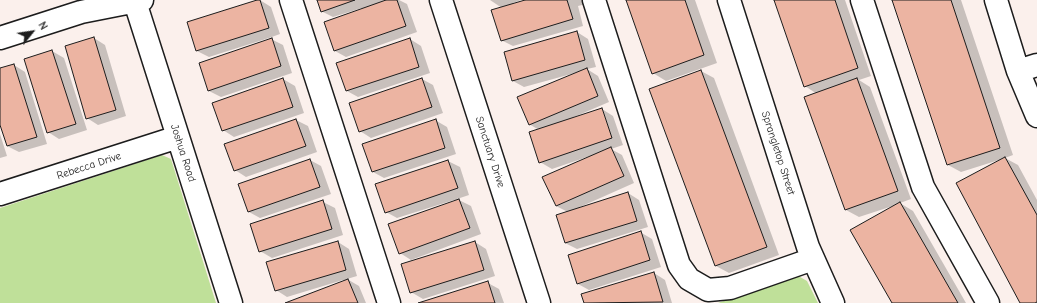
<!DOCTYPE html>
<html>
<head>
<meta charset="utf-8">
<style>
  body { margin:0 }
  #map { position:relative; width:1037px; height:303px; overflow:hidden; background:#fbf0ec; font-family:"Comic Neue",sans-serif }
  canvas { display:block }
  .north { position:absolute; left:12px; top:12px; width:40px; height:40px; -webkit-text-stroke:3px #fff; paint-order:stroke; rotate:60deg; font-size:11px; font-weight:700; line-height:16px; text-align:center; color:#1c1c1c }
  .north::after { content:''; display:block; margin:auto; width:14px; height:18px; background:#1c1c1c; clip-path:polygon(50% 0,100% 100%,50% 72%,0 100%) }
</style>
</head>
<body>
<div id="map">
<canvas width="1037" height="303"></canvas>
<div class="north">N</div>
</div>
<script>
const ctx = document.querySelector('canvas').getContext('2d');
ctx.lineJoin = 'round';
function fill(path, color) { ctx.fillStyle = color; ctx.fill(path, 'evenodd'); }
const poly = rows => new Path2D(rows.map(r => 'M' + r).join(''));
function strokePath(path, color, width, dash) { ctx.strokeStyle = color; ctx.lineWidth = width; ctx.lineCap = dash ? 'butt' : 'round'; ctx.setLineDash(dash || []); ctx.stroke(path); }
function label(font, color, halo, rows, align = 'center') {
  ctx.font = font + ' "Comic Neue",sans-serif'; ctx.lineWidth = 3; ctx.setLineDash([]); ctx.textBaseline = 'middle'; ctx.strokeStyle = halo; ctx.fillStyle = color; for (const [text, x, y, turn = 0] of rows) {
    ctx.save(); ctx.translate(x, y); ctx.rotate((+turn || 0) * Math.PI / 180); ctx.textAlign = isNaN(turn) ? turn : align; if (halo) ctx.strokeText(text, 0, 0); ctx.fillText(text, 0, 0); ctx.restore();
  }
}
const green = poly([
  [162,155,171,159,216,303,0,303,0,208],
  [795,274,807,281,818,303,718,303]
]);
const shadow = poly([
  [260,0,271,7,280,34,269,38,283,45,292,73,221,97,209,91,269,40,269,38,209,57,197,51],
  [318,0,399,0,407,4,417,32,346,57,335,51,325,23,362,10,362,8,333,17,321,11],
  [490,0,521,0,513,3,514,4,528,0,593,0,594,2,578,6,583,26,513,46,501,40,502,8],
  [627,0,695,0,717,63,666,81,653,73],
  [775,0,845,0,871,76,859,80,870,87,911,199,900,203,913,211,966,303,893,303,899,204,859,217,846,210,817,94,805,86],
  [893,0,961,0,1013,155,1005,158,1018,165,1037,200,1037,303,1021,303,999,160,961,172,948,165],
  [577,32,588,39,596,67,587,69,598,76,609,102,574,117,575,118,602,109,613,116,623,145,611,149,622,155,634,183,580,207,580,208,628,193,639,200,648,227,577,249,565,243,568,212,556,206,591,157,590,156,552,169,540,162,539,130,529,124,575,73,524,87,513,81],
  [94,38,105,45,126,116,98,125,87,118],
  [410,39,421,46,430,73,358,97,347,91,338,63],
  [52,51,64,58,87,130,59,139,48,132],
  [14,65,25,72,47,144,19,152,7,146,0,122,0,69],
  [701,71,714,78,779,255,729,273,716,266],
  [283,79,295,86,304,113,234,137,223,130],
  [422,79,433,85,443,113,371,138,360,131],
  [296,120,308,126,317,152,246,177,235,170,226,145],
  [435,120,447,127,456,154,384,178,373,172],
  [0,134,7,156,0,158],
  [310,160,321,166,331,194,260,218,249,212],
  [448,161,460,167,469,195,457,199,471,206,481,234,411,260,400,253,455,201,454,200,397,218,386,212,377,184],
  [323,202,335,208,343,235,272,258,260,251],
  [640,232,652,239,661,267,589,290,578,284],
  [338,242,349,249,357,276,347,279,359,286,366,303,288,303,344,282,343,280,287,297,276,290],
  [475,242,486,249,495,276,423,299,411,292],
  [654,273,665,280,672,303,585,303,583,295],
  [488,283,499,289,504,303,422,303]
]);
const building = poly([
  [257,0,260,0,269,28,196,51,187,22,257,0],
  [317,0,355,0,321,12,317,0],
  [386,0,397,0,406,26,334,51,324,22,386,0],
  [525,0,567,0,573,19,501,41,491,10,525,0],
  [626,0,685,0,704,55,652,74,626,0],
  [774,0,835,0,858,68,804,87,774,0],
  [892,0,951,0,1000,148,947,165,892,0],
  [577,31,585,60,512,81,504,52,577,31],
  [94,37,116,110,86,119,65,46,94,37],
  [272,38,281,66,208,91,199,63,272,38],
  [410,38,419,67,346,91,336,63,410,38],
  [52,50,76,124,47,133,24,59,52,50],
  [14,64,37,137,7,146,0,125,0,68,14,64],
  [587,68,598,96,529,125,517,97,587,68],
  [701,70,767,247,715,266,649,89,701,70],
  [283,78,293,107,222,131,212,103,283,78],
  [422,78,432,107,359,132,349,103,422,78],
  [857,78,898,191,845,210,804,97,857,78],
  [602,108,612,138,539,163,529,132,602,108],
  [296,119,306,146,234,171,224,144,296,119],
  [436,119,445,148,372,172,362,144,436,119],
  [611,147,624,176,556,206,542,177,611,147],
  [1005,157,1037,215,1037,302,1035,303,1020,303,956,183,1005,157],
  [310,159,320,187,248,212,238,184,310,159],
  [448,160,458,188,385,213,375,184,448,160],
  [628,192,637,221,565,243,556,215,628,192],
  [459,199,470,228,399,254,388,224,459,199],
  [323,200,332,229,259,252,250,224,323,200],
  [900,202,958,303,892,303,850,230,900,202],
  [641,231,650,260,577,284,568,255,641,231],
  [338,241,346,270,275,291,266,262,338,241],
  [475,241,484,270,410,293,401,264,475,241],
  [654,272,663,302,584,303,581,294,654,272],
  [348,279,358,303,285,303,348,279],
  [488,281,495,303,418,303,488,281]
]);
const minor = poly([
  [291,0,389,303],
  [441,0,539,303],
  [594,0,679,265,689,279,708,290,730,288,813,259],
  [729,0,808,247,833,303],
  [862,0,923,187,988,303],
  [996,0,1018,71,1037,116],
  [135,2,231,303],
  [0,38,81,12,142,0],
  [1018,71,1037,65],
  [0,194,178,137]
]);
const streetNames = [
  ["Sanctuary Drive",490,152,72],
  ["Joshua Road",183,153,72],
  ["Sprangletop Street",778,153,72],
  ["Rebecca Drive",89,166,-18]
];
fill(green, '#bfe099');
fill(shadow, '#0003');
fill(building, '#ecb4a2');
strokePath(building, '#1c1c1c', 1);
strokePath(minor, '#1c1c1c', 25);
strokePath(minor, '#fff', 22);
label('11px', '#1c1c1c', '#fff', streetNames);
</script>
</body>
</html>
